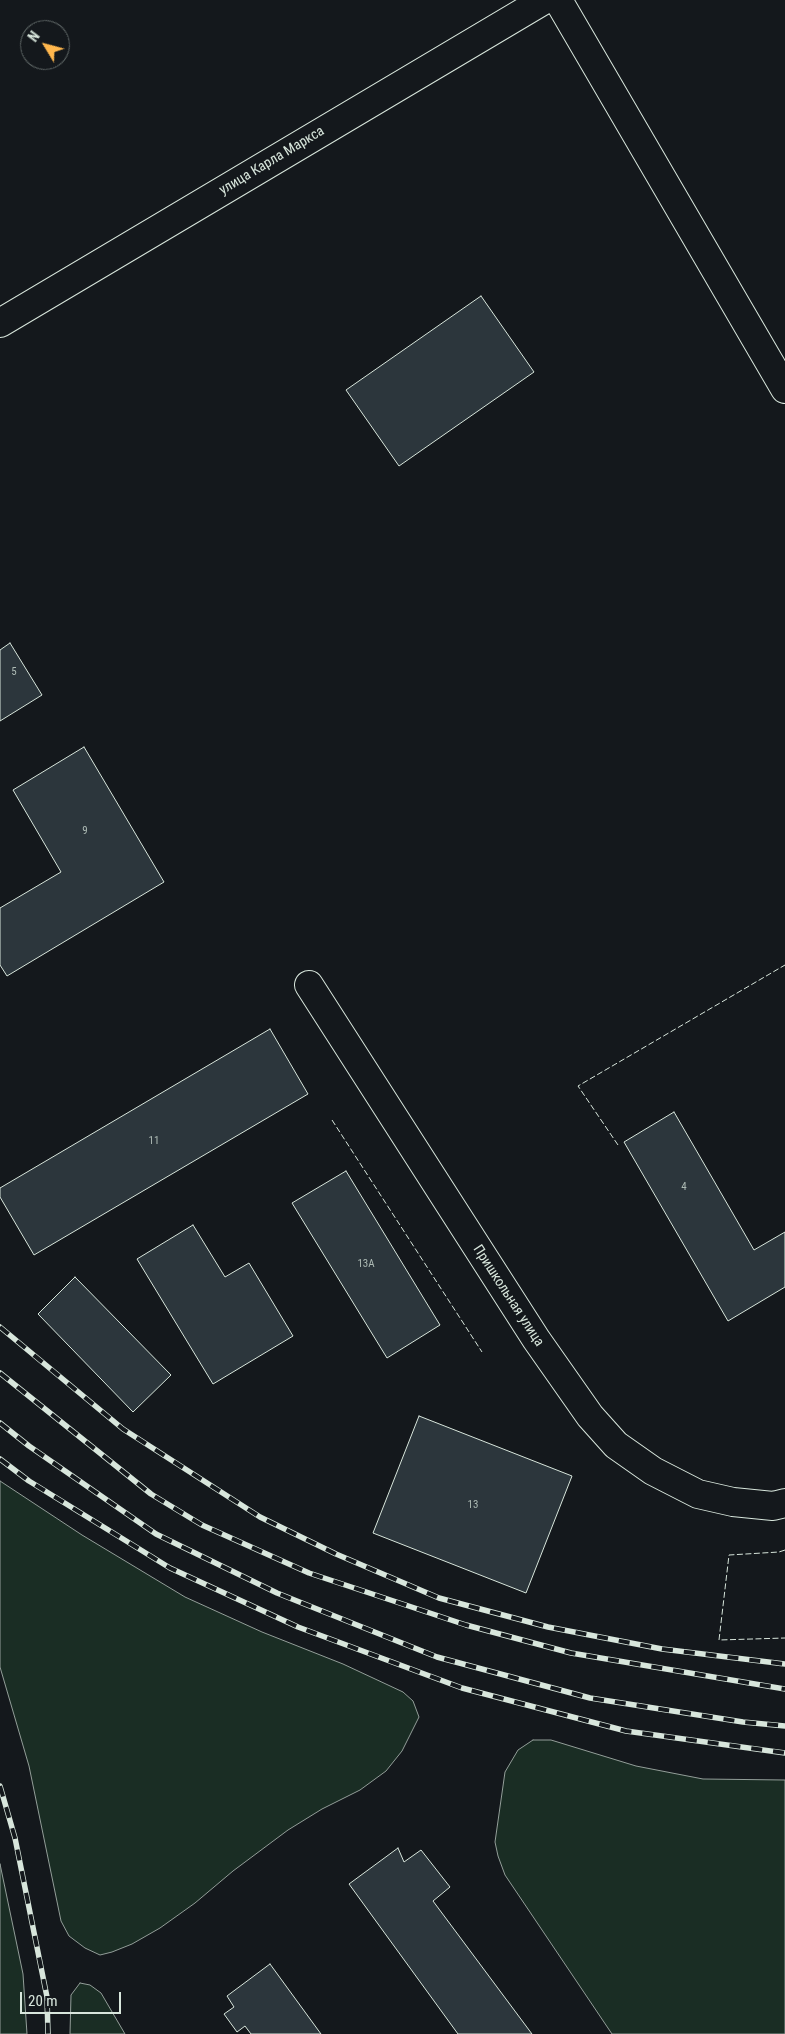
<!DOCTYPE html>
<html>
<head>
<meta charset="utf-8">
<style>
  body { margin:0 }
  #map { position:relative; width:785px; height:2034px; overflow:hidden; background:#14181c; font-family:"Roboto Condensed",sans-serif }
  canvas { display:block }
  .north { position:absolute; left:20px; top:20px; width:50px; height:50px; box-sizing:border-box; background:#14181c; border:1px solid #626a69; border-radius:50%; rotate:307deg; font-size:14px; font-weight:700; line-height:20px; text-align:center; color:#d8e6dc }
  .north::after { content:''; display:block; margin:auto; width:18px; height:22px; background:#ffb74d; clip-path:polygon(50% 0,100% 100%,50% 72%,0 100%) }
  .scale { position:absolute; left:20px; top:1992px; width:101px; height:22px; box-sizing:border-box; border:2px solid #d8e6dc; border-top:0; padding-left:6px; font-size:15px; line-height:18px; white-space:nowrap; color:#d8e6dc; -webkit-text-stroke:4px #14181c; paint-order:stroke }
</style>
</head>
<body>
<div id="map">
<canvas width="785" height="2034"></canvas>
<div class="north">N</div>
<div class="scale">20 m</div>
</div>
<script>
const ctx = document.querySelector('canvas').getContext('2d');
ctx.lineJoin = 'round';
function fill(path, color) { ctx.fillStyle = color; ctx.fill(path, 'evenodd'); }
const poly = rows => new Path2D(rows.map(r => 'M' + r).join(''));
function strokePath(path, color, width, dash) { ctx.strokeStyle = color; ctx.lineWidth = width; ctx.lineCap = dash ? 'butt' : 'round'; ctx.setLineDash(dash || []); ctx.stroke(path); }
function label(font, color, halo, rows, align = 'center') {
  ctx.font = font + ' "Roboto Condensed",sans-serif'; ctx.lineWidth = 4; ctx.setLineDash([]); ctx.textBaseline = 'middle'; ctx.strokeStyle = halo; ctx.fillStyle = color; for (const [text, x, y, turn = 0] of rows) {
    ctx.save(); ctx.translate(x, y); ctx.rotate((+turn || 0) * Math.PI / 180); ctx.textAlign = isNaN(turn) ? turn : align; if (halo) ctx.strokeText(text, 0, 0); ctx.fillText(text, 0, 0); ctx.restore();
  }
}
const green = poly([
  [0,1481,82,1535,185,1597,262,1632,343,1664,403,1692,413,1701,419,1717,402,1751,386,1771,360,1790,322,1809,288,1830,233,1871,195,1903,160,1928,132,1944,112,1952,100,1955,85,1948,69,1936,61,1921,29,1766,0,1667,0,1481],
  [533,1740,551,1740,636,1766,703,1779,785,1780,785,2034,612,2034,505,1875,498,1856,495,1842,505,1772,518,1750,533,1740],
  [0,1864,23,1974,27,2034,0,2034,0,1864],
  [80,1983,90,1985,101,1993,125,2034,70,2034,71,1995,80,1983]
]);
const building = poly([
  [481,296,534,372,399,466,346,390,481,296],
  [10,643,42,695,0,721,0,650,10,643],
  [84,747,164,882,7,976,0,965,0,908,61,872,13,790,84,747],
  [270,1029,308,1094,34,1255,0,1197,0,1188,270,1029],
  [674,1112,754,1250,785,1232,785,1287,728,1321,624,1142,674,1112],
  [346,1171,440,1325,387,1358,292,1203,346,1171],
  [193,1225,225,1277,249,1263,293,1336,213,1384,137,1259,193,1225],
  [75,1277,171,1375,133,1412,38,1314,75,1277],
  [419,1416,572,1476,526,1593,373,1533,419,1416],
  [398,1848,404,1862,421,1850,450,1887,433,1901,532,2034,458,2034,349,1884,398,1848],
  [270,1964,321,2034,251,2034,245,2026,237,2032,224,2014,234,2007,227,1996,270,1964]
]);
const street = poly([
  [558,0,785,389],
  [0,323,544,0],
  [309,985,536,1339,590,1416,616,1445,653,1471,698,1494,733,1502,773,1506,785,1503]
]);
const rail = poly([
  [0,1327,123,1429,260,1517,336,1554,439,1598,548,1627,662,1649,785,1664],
  [0,1373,151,1494,202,1525,309,1573,466,1625,571,1653,785,1689],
  [0,1423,29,1446,156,1534,277,1593,437,1657,590,1698,743,1722,785,1726],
  [0,1459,29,1481,170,1568,298,1627,462,1688,626,1731,785,1753],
  [0,1786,15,1838,47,1997,48,2034]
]);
const fence = poly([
  [332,1120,482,1352],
  [618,1145,578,1086,785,965],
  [785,1550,779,1552,729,1555,719,1640,785,1638]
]);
const numberNames = [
  ["5",14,672],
  ["9",85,831],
  ["11",154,1141],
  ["4",684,1187],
  ["13А",366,1264],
  ["13",473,1505]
];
const streetNames = [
  ["улица Карла Маркса",272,161,-31],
  ["Пришкольная улица",508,1296,57]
];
fill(green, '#1a2d24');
strokePath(green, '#939e99', 1);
fill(building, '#2c363c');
strokePath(building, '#d8e6dc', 1);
strokePath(street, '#d8e6dc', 30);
strokePath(street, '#14181c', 28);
strokePath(rail, '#d8e6dc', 5.5);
strokePath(rail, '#14181c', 4, [11]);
strokePath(fence, '#d8e6dc', 1, [6, 2.5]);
label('11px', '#adbab4', null, numberNames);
label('14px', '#d8e6dc', '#14181c', streetNames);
</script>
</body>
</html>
